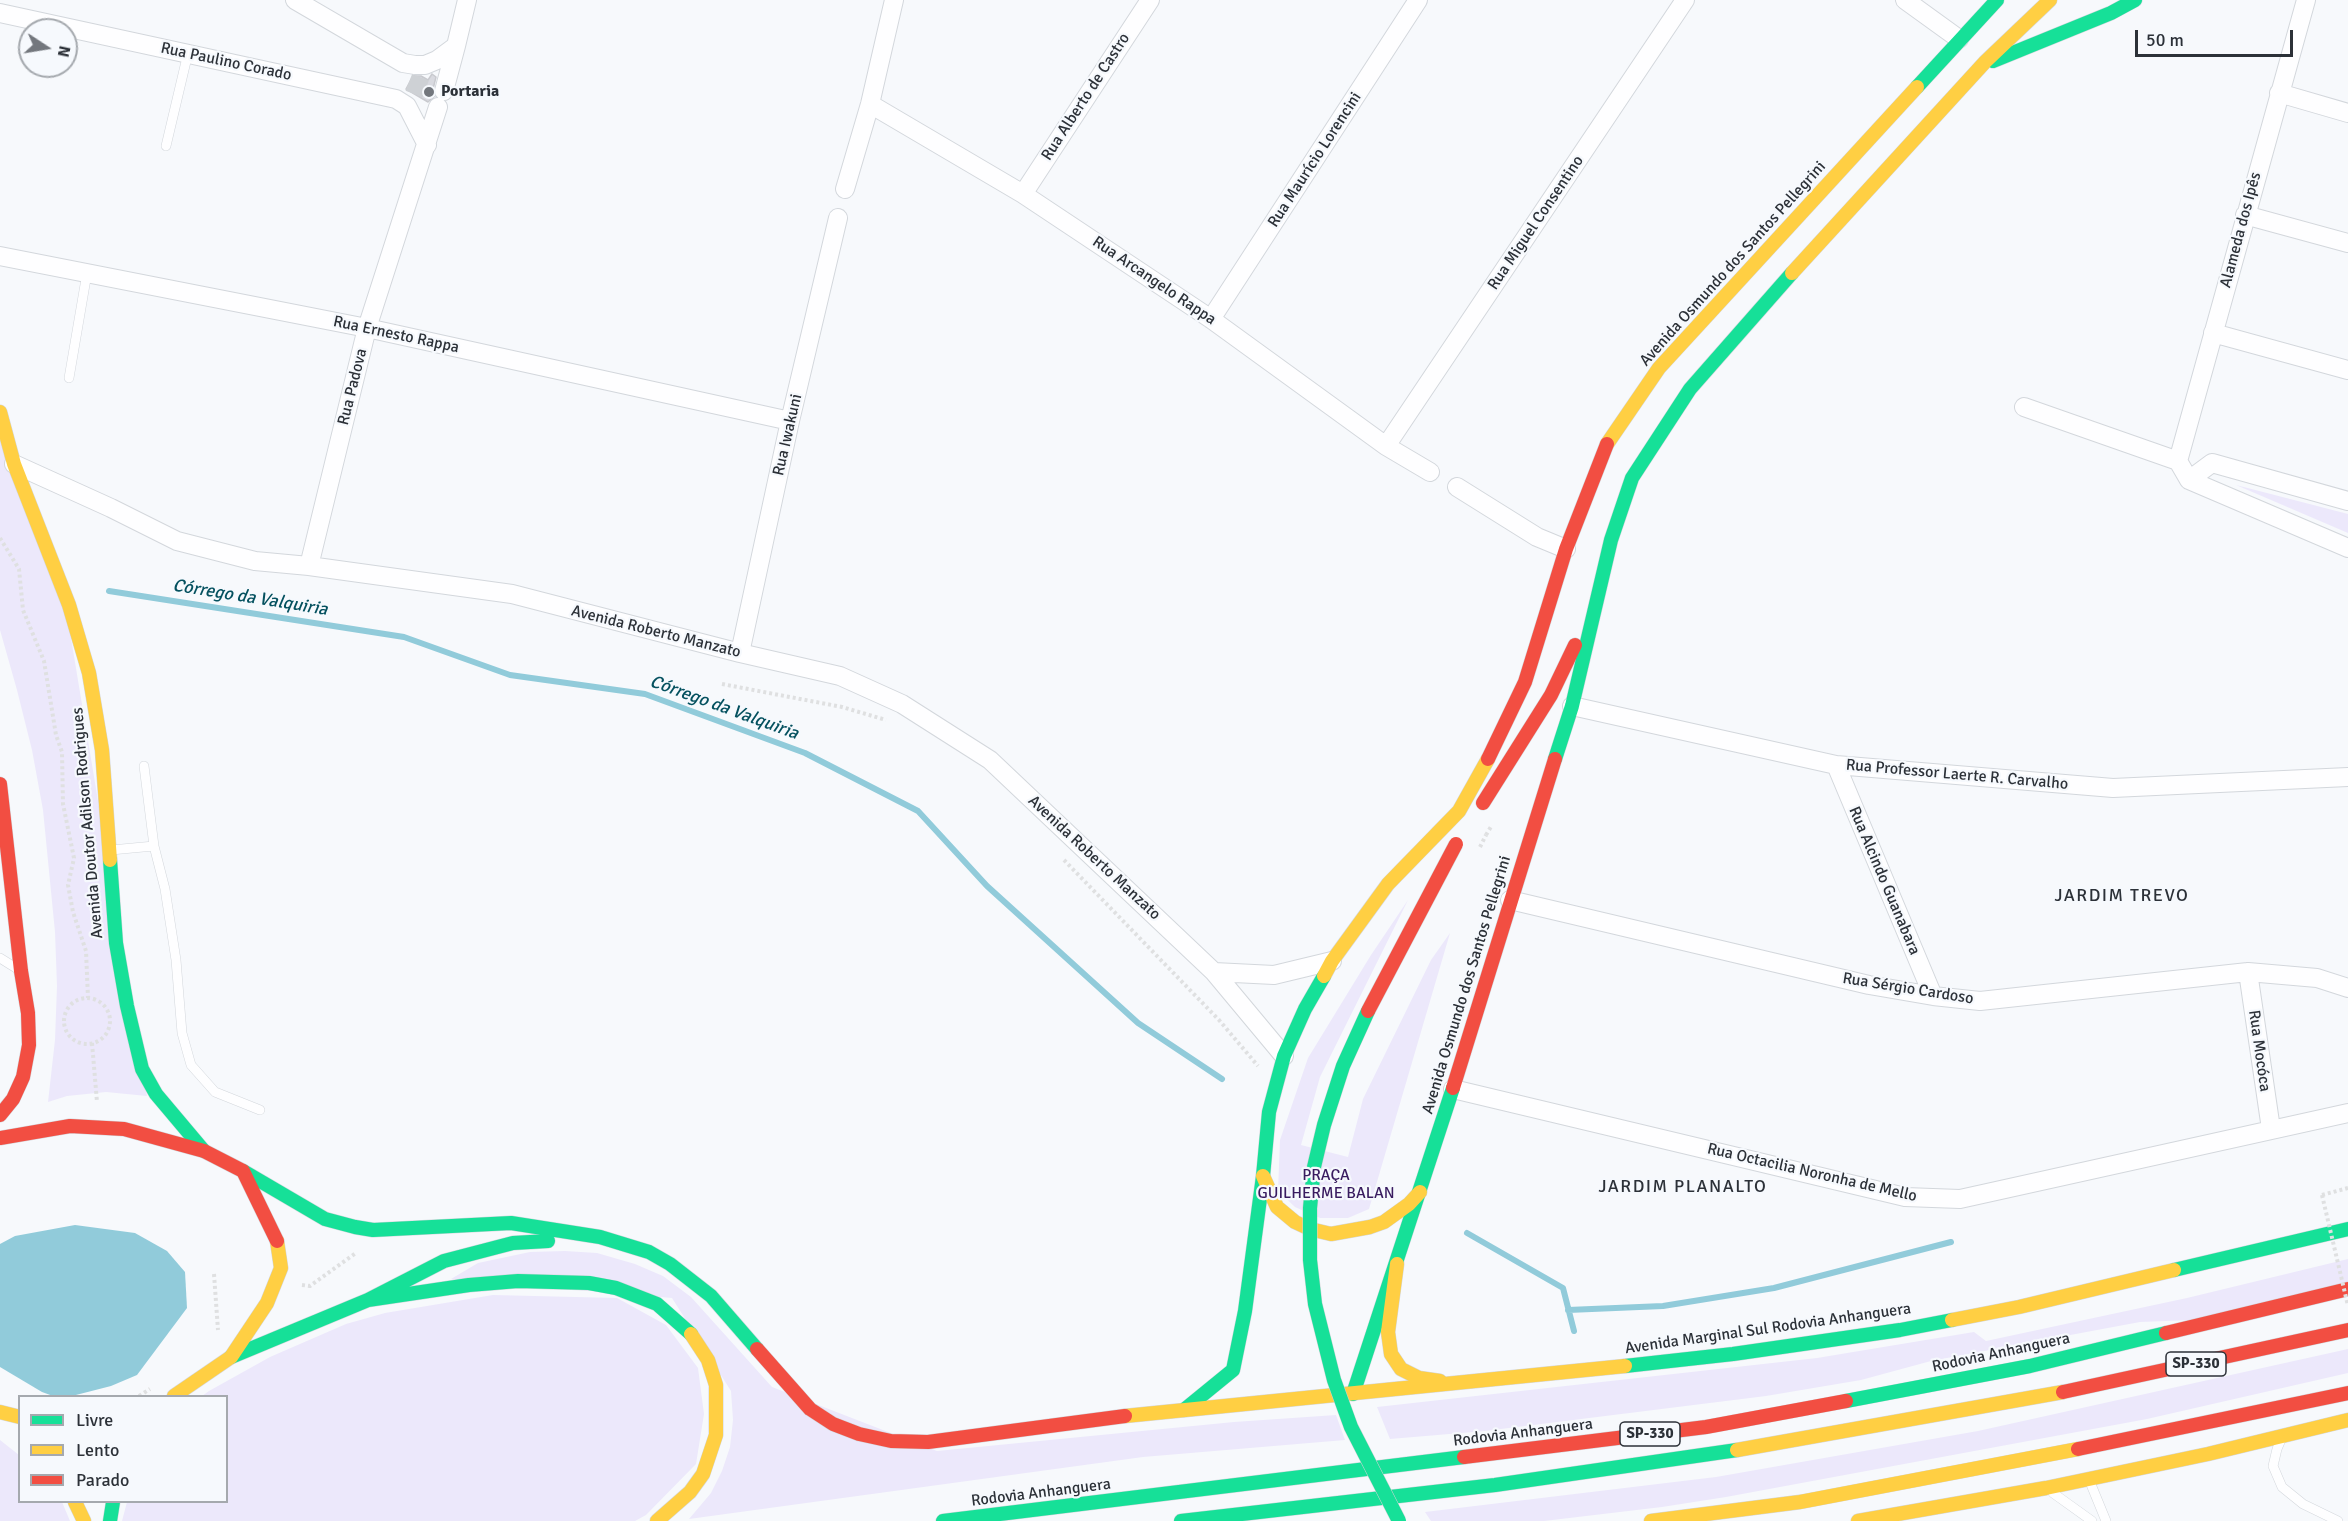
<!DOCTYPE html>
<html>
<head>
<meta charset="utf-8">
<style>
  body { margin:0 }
  #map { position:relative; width:2348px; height:1521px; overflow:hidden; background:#f7f9fc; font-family:Signika,sans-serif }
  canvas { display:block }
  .legend { position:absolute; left:18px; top:1395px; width:210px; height:108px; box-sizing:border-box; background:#f6f9fd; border:2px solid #a5a9ae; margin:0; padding:8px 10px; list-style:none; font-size:18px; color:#2c3138 }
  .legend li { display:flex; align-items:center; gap:12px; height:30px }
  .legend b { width:30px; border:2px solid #a5a9ae }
  .north { position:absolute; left:18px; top:18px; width:60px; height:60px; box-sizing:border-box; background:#f6f9fd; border:2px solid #a5a9ae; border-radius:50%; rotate:102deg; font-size:16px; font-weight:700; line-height:24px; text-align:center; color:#2c3138 }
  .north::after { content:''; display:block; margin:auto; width:21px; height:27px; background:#73777d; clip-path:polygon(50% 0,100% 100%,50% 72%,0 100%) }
  .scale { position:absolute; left:2135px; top:30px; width:158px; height:27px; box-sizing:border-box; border:3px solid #2c3138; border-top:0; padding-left:8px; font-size:18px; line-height:21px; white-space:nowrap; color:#2c3138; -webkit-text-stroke:4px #f6f9fd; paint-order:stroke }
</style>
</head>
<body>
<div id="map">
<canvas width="2348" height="1521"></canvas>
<ul class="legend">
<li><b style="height:8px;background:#16e098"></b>Livre</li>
<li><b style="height:8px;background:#ffcf43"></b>Lento</li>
<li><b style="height:8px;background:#f24e42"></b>Parado</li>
</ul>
<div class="north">N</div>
<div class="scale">50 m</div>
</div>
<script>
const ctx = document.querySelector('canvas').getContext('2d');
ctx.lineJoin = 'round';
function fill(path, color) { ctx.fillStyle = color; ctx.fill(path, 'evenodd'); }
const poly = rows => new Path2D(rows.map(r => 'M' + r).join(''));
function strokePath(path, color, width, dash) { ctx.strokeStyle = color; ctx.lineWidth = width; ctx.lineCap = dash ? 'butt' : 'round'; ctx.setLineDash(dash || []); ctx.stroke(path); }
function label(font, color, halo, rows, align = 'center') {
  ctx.font = font + ' Signika,sans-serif'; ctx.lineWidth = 4.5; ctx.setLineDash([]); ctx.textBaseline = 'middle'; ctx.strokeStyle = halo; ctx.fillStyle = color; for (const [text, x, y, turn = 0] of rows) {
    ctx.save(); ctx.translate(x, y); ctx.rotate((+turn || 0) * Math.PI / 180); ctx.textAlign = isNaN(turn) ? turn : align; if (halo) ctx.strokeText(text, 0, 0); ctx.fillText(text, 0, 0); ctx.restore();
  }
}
const green = poly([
  [0,427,66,608,147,1096,106,1092,67,1096,48,1102,55,1040,57,986,55,932,43,810,32,750,17,690,0,630],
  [2236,485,2348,514,2348,533],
  [1408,900,1320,1077,1301,1145,1348,1157,1363,1099,1431,960,1450,933,1369,1209,1348,1218,1320,1218,1295,1207,1278,1191,1280,1140,1308,1058,1371,955],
  [565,1251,597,1253,635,1264,663,1276,691,1297,772,1387,937,1451,1234,1422,1336,1415,1345,1440,1143,1457,689,1519,711,1493,722,1471,730,1447,733,1420,731,1391,672,1298,451,1279,478,1263,530,1252],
  [2348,1259,2348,1282,2192,1320,2140,1322,1931,1361,1861,1380,1766,1396,1485,1431,1390,1439,1377,1407,1817,1358,1974,1332,1986,1341,2187,1298],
  [493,1295,617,1298,666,1325,698,1368,704,1414,696,1464,646,1515,635,1521,122,1521,127,1502,226,1502,226,1396,202,1396,209,1391,270,1357,346,1324,385,1313],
  [2348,1349,2348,1373,2147,1419,1726,1497,1662,1507,1544,1521,1431,1521,1425,1512,1716,1477,1978,1431],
  [0,1440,19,1455,20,1502,62,1502,70,1521,0,1521]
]);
const water = poly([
  [75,1225,135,1233,167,1251,185,1272,187,1308,137,1375,111,1386,72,1396,53,1396,42,1392,0,1367,0,1244,15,1236]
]);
const stream = poly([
  [109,591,404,637,510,675,645,694,805,753,918,811,987,886,1138,1023,1222,1079],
  [1467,1233,1563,1288,1574,1331],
  [1568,1310,1663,1306,1774,1288,1951,1242]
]);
const building = poly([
  [432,74,436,77,433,89,435,96,428,102,406,89,413,76,421,76,428,80,432,74]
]);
const streetTunnel = poly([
  [414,94,421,76]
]);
const path = poly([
  [0,538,19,569,23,610,44,661,56,735,62,752,63,804,74,858,68,885,73,912,86,951,88,998],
  [722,684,842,707,886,720],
  [1486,835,1492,825],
  [1064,860,1219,1020,1258,1066],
  '64 1021a23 23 0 1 1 46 0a23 23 0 1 1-46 0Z',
  [92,1043,97,1102],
  [2322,1195,2348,1188],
  [214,1274,218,1330],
  [302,1285,310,1286,356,1253],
  [139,1396,150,1389]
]);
const lane = poly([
  [166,146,188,53],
  [69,378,87,273],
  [144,766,154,846,165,889,176,960,182,1033,191,1065,215,1092,260,1110],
  [111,850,154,846],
  [0,958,16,968],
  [2280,1442,2277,1449,2273,1466,2282,1487,2303,1504,2338,1521],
  [2090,1482,2106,1521],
  [2053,1493,2092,1521]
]);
const street = poly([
  [295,0,403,63,415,65,425,65,437,60,456,46,467,0],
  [1905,0,1959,39],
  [0,13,396,99,407,106,427,145],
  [444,91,456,46],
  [2279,93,2348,113],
  [870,104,1023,194,1211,319,1386,446,1430,472],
  [845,189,870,104,894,0],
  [1023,194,1150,0],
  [2245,215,2348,243],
  [0,256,367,328,790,421],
  [1211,319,1418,0],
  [2213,333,2348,370],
  [2024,407,2178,461,2189,480,2348,548],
  [1386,446,1685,0],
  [2178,461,2306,0],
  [14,464,111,508,177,541,255,561,309,566,512,594,740,653,840,676,902,704,990,760,1214,972,1284,1056],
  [2189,480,2212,463,2348,501],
  [1457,487,1537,537,1566,549],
  [309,566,367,328,438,107],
  [740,653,790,421,838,218],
  [1572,706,1836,765,2113,788,2348,777],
  [1836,765,1933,996],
  [1510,900,1869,985,1933,996,1980,1001,2248,972,2317,978,2348,988],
  [1214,972,1274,975,1332,961],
  [2248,972,2271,1129],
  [1453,1089,1905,1197,1960,1199,2348,1113]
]);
const fast = poly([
  [1993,61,2111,13,2135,0],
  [1917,87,1997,0],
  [1555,759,1572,706,1611,540,1632,478,1690,389,1792,273],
  [110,860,116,943,127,1006,142,1069,156,1094,204,1151],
  [243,1171,325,1219,355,1227,373,1230,511,1223,600,1237,649,1252,670,1264,711,1296,757,1349],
  [2174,1270,2348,1229],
  [368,1300,469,1285,518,1281,589,1283,616,1288,657,1304,691,1334],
  [231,1357,368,1300,444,1261,513,1243,548,1241],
  [1625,1366,1733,1354,1900,1330,1952,1320],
  [1353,1394,1453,1088],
  [1846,1401,2030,1366,2166,1333],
  [1184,1410,1233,1370,1245,1311,1263,1176,1269,1112,1284,1056,1305,1009,1324,976],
  [110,1521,113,1502],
  [943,1521,1464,1457],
  [1181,1521,1495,1485,1737,1450]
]);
const slow = poly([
  [1792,273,1985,62,2050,0],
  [0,412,14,464,69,605,89,673,102,750,110,860],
  [1607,444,1659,368,1917,87],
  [1324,976,1332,961,1388,884,1459,811,1488,759],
  [1263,1176,1277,1207,1295,1222,1310,1229,1331,1234,1370,1227,1384,1222,1409,1204,1420,1192],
  [1397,1264,1388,1332,1391,1354,1401,1369,1419,1378,1440,1381],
  [1952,1320,2019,1307,2174,1270],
  [174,1396,231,1357,267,1303,281,1268,277,1241],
  [0,1412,20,1417],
  [1125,1416,1625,1366],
  [1737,1450,2063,1392],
  [75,1502,84,1521],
  [657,1521,690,1492,703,1474,716,1435,716,1385,708,1360,691,1334],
  [1651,1521,1800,1502,2078,1449],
  [1858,1521,2046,1488,2208,1454,2348,1420]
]);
const jam = poly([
  [1488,759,1525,682,1566,549,1607,444],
  [0,784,21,971,28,1013,29,1045,23,1077,13,1099,0,1115],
  [1483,803,1551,695,1575,645],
  [1453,1088,1555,759],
  [0,1138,70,1126,124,1129,204,1151,243,1171,277,1241],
  [2166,1333,2348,1289],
  [757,1349,810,1409,833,1424,859,1434,891,1441,928,1442,1125,1416],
  [2063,1392,2348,1330],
  [2078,1449,2348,1393],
  [1464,1457,1706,1427,1846,1401]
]);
const pathBridge = poly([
  [1480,847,1486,835],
  [2322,1195,2348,1306]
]);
const fastBridge = poly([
  [1368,1011,1343,1066,1324,1125,1314,1167,1310,1208,1310,1260,1315,1304,1334,1380,1351,1427,1399,1521]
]);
const jamBridge = poly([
  [1368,1011,1456,844]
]);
const markers = [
  [429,92,6,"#73777d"]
];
const shields = [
  [2196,1364,60],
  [1650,1434,60]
];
const shieldNames = [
  ["SP-330",2196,1364],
  ["SP-330",1650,1434]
];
const streetNames = [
  ["Rua Paulino Corado",226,62,12],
  ["Rua Alberto de Castro",1086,97,-57],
  ["Rua Maurício Lorencini",1315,160,-57],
  ["Rua Miguel Consentino",1536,223,-56],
  ["Alameda dos Ipês",2241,230,-75],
  ["Avenida Osmundo dos Santos Pellegrini",1733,264,-48],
  ["Rua Arcangelo Rappa",1154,281,34],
  ["Rua Ernesto Rappa",396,335,12],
  ["Rua Padova",353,387,-76],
  ["Rua Iwakuni",788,435,-77],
  ["Avenida Roberto Manzato",656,632,14],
  ["Rua Professor Laerte R. Carvalho",1957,775,5],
  ["Avenida Doutor Adilson Rodrigues",88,823,-95],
  ["Avenida Roberto Manzato",1094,858,43],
  ["Rua Alcindo Guanabara",1884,881,67],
  ["Avenida Osmundo dos Santos Pellegrini",1467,985,-73],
  ["Rua Sérgio Cardoso",1908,989,9],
  ["Rua Mocóca",2259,1051,82],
  ["Rua Octacilia Noronha de Mello",1812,1173,13],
  ["Avenida Marginal Sul Rodovia Anhanguera",1768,1329,-8],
  ["Rodovia Anhanguera",2001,1353,-12],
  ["Rodovia Anhanguera",1523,1433,-7],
  ["Rodovia Anhanguera",1041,1493,-7]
];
const poiNames = [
  ["Portaria",441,92]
];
const parkNames = [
  ["PRAÇA",1326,1176],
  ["GUILHERME BALAN",1326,1194]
];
const waterNames = [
  ["Córrego da Valquiria",250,598,9],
  ["Córrego da Valquiria",724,708,20]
];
const neighbourhoodNames = [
  ["JARDIM TREVO",2122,896],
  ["JARDIM PLANALTO",1683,1187]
];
fill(green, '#ece8fb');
fill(water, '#91cbda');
strokePath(stream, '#91cbda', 6);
fill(building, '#d9dae0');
strokePath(building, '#c9cacf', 1.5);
strokePath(streetTunnel, '#ced1d5', 18, [18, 9]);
strokePath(lane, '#d3d7dc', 10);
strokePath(street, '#d3d7dc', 20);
strokePath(fast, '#d3d7dc', 15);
strokePath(slow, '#d3d7dc', 15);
strokePath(jam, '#d3d7dc', 15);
strokePath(path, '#dfe0e1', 4, [3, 3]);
strokePath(lane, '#fefeff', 9);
strokePath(street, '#fefeff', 18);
strokePath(fast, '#16e098', 14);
strokePath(slow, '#ffcf43', 14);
strokePath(jam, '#f24e42', 14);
strokePath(fastBridge, '#d2d3d6', 15, []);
strokePath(jamBridge, '#d2d3d6', 15, []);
strokePath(pathBridge, '#dfe0e1', 4, [3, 3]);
strokePath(fastBridge, '#16e098', 14);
strokePath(jamBridge, '#f24e42', 14);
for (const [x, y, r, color] of markers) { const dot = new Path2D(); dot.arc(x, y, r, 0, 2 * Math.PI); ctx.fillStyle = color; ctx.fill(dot); strokePath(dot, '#f6f9fd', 2); }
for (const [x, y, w] of shields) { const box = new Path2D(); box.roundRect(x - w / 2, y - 12, w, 24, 4.5); ctx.fillStyle = '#f6f9fd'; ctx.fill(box); strokePath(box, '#2c3138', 1.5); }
label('bold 15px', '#2c3138', null, shieldNames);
label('16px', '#2c3138', '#f6f9fd', streetNames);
label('bold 16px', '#2c3138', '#f6f9fd', poiNames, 'left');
label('16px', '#391c60', '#f6f9fd', parkNames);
label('italic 18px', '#05515f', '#f6f9fd', waterNames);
ctx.letterSpacing = '1.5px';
label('18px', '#2c3138', '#f6f9fd', neighbourhoodNames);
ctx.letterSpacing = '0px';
</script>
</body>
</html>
